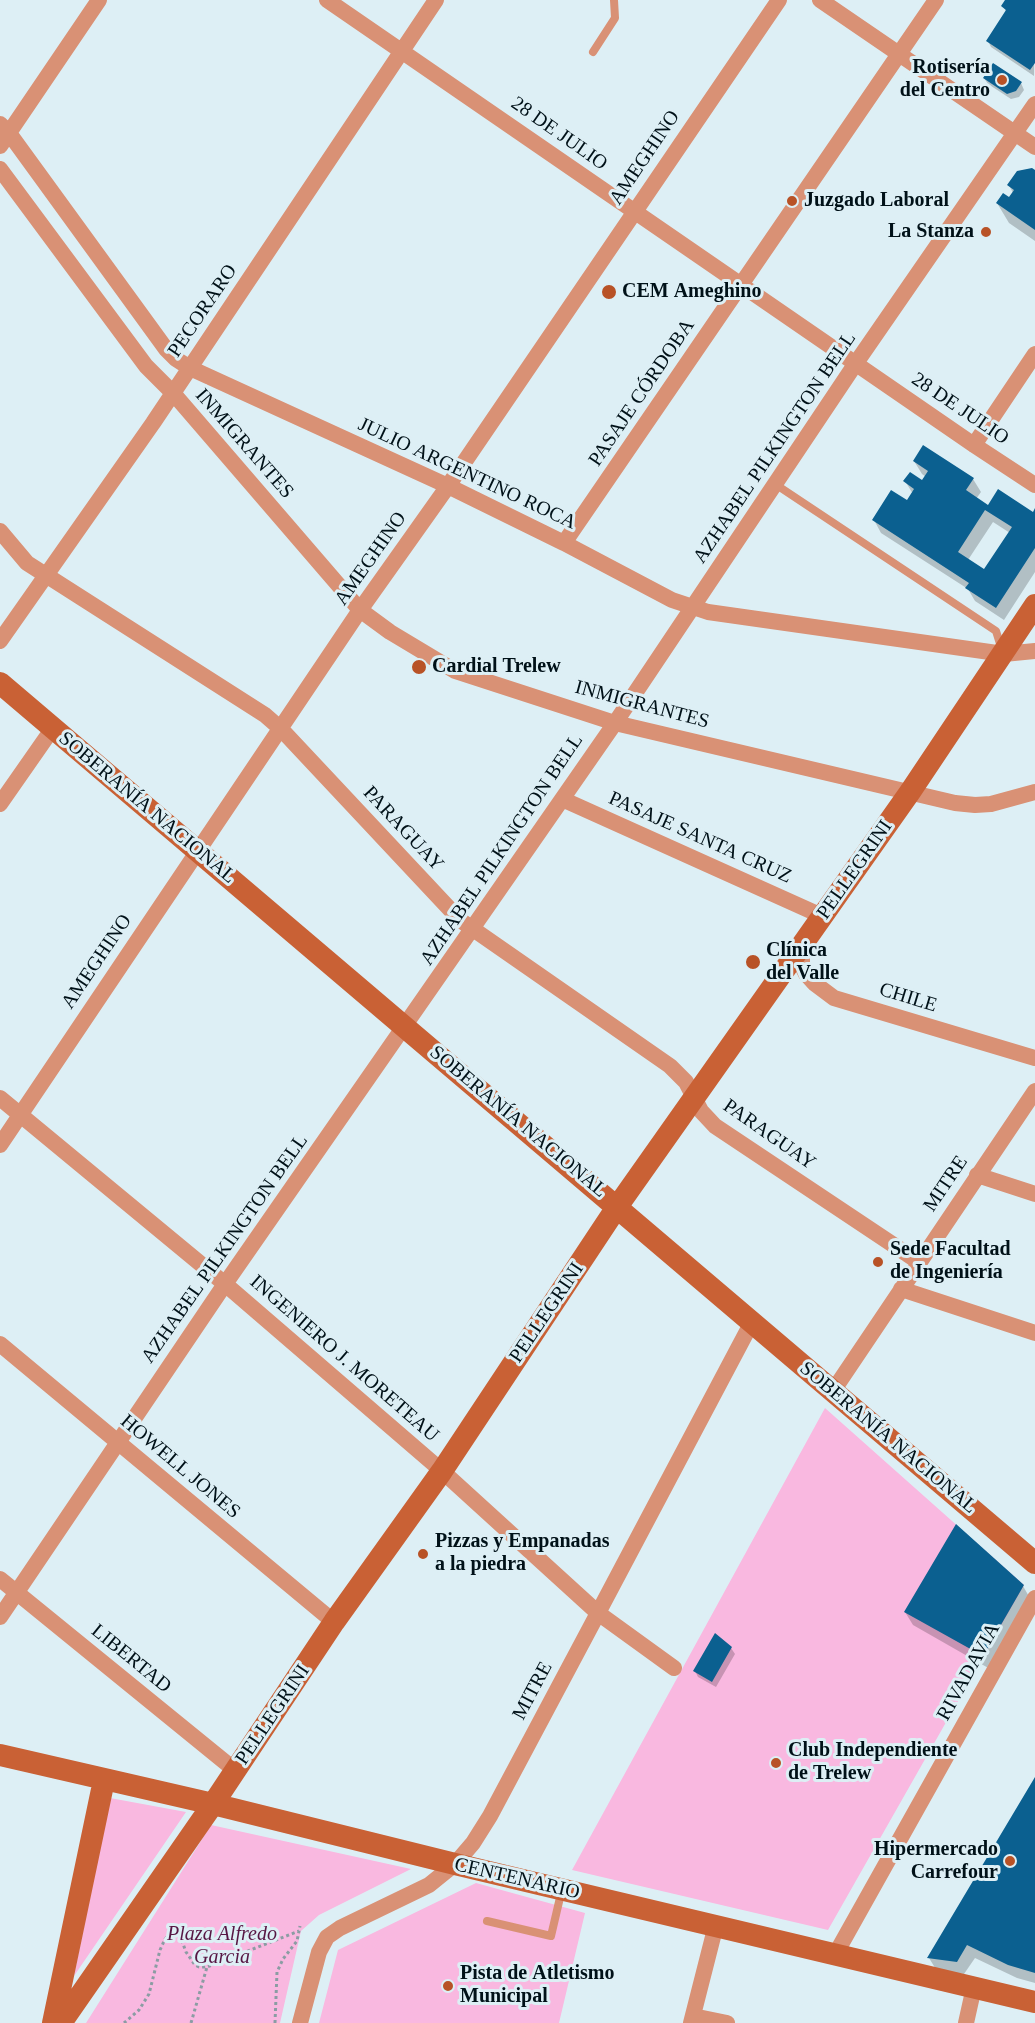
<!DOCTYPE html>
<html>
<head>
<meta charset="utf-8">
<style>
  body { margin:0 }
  canvas { display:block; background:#ddeff5 }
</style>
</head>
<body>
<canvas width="1035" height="2023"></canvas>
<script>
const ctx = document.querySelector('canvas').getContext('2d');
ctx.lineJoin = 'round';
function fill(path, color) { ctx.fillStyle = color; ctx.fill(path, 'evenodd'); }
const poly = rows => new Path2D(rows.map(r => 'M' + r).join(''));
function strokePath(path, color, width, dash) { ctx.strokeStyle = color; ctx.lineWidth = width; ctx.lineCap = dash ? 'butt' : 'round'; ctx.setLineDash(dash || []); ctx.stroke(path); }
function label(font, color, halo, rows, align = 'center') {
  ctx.font = font + ' "Times New Roman",serif'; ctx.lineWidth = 6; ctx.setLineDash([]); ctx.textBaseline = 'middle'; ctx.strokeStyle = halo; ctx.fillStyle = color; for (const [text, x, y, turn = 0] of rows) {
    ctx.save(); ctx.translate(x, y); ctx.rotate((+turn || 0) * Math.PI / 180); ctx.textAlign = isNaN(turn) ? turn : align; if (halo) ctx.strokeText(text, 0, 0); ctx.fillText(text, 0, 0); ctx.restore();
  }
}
const green = poly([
  [825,1408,1024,1585,828,1930,572,1870],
  [110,1798,186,1812,74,1976],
  [211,1825,411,1869,319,1915,301,1931,280,2023,86,2023],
  [476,1883,585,1913,559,2023,319,2023,338,1950]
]);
const shadow = poly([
  [1007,0,1035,0,1034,76,991,47,988,41,1007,13,1003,6],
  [984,78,1021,83,1024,90,1019,97,1011,99,988,84],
  [1035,172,1035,241,1009,223,997,203,1009,199,1013,193,1009,185],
  [914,461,973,479,981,492,976,499,988,507,1033,514,1035,511,1035,572,1004,620,975,601,968,589,881,533,874,520,908,502,913,494,905,481,923,482,926,477,922,474],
  [993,522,1010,533,985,571,968,560],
  [1023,1586,1031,1600,990,1669,913,1625,905,1612],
  [731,1648,735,1654,716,1687,698,1677,695,1671],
  [1035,1780,1035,1983,1017,1978,975,1958,964,1974,937,1971,929,1958]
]);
const building = poly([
  [1005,0,1035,0,1035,63,1030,70,986,41,1006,10,1001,6],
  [993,63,1022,82,1016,91,1007,94,983,78],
  [1032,168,1035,170,1035,230,996,203,1003,193,1009,197,1014,190,1007,185,1017,171],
  [923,445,974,478,966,490,988,505,998,489,1033,512,1035,508,1035,548,996,608,965,588,969,583,872,520,891,490,907,500,914,489,903,481,910,472,922,480,928,471,913,461],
  [985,510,1012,527,984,569,958,552],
  [956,1524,1024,1585,983,1656,904,1612],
  [715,1633,732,1647,712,1682,693,1671],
  [1035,1777,1035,1973,1008,1965,967,1945,957,1962,927,1958]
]);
const path = poly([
  [124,2023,139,2010,149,1994,160,1950,165,1939,172,1933,179,1933,186,1952,195,1965,199,1967,207,1967,299,1931],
  [191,2023,207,1967],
  [275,2023,277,1972,283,1959,297,1941,300,1926]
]);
const lane = poly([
  [593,52,615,18,614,0],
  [775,484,996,631,1002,650],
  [487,1921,551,1936,562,1889]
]);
const street = poly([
  [327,0,974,445,1035,485],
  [820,0,1035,147],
  [0,124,9,133,166,349,176,359,190,368,448,486,564,543,672,600,708,612,1004,654,1035,651],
  [0,146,99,0],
  [0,169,146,366,173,393,360,610,390,632,455,671,615,723,955,803,975,805,991,804,1035,792],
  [974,445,1035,354],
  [0,531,27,563,265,715,281,729,460,920,670,1066,686,1082,701,1111,715,1126,919,1262],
  [564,543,936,0],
  [0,641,153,423,436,0],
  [562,799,822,916],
  [0,804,53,728],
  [802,944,802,966,806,974,814,983,834,998,1035,1058],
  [0,1098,225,1284,442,1471,598,1613,674,1668],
  [0,1145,360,610,448,486,779,0],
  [977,1175,1035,1194],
  [901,1289,1035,1333],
  [0,1344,334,1622],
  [833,1391,1035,1091],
  [0,1579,236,1771],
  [0,1617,225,1284,615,723,856,363,1035,104],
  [835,1955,1035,1598],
  [693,2016,727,2023],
  [300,2023,319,1952,327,1937,340,1928,429,1885,455,1864,473,1843,490,1816,598,1613,752,1322],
  [691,2023,716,1925],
  [966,2023,974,1987]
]);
const secondary = poly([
  [0,683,1035,1563],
  [0,1755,213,1804,455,1864,1035,2002],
  [53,2023,104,1780],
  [61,2023,213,1804,334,1622,442,1471,617,1207,910,792,1035,605]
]);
const markers = [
  [1002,80,6,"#b85226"],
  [792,201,6,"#b85226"],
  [986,232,6,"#b85226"],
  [609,292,8,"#b85226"],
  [419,667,8,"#b85226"],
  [753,962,8,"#b85226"],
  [878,1262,6,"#b85226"],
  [423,1554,6,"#b85226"],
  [776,1763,6,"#b85226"],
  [1010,1861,6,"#b85226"],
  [448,1986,6,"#b85226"]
];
const poiNames = [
  ["Rotisería",990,68,"right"],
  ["del Centro",990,91,"right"],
  ["Juzgado Laboral",804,201],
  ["La Stanza",974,232,"right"],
  ["CEM Ameghino",622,292],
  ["Cardial Trelew",432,667],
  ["Clínica",766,951],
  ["del Valle",766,974],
  ["Sede Facultad",890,1250],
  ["de Ingeniería",890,1273],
  ["Pizzas y Empanadas",435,1542],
  ["a la piedra",435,1565],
  ["Club Independiente",788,1751],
  ["de Trelew",788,1774],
  ["Hipermercado",998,1850,"right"],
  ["Carrefour",998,1873,"right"],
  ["Pista de Atletismo",460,1974],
  ["Municipal",460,1997]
];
const streetNames = [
  ["28 DE JULIO",559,134,35],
  ["AMEGHINO",645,158,-56],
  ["PECORARO",203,311,-56],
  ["PASAJE CÓRDOBA",642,393,-56],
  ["28 DE JULIO",960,409,34],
  ["INMIGRANTES",244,444,49],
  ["AZHABEL PILKINGTON BELL",775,448,-56],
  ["JULIO ARGENTINO ROCA",467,474,25],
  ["AMEGHINO",371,559,-55],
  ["INMIGRANTES",642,705,15],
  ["SOBERANÍA NACIONAL",147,808,40],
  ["PARAGUAY",403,829,47],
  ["PASAJE SANTA CRUZ",700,838,24],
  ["AZHABEL PILKINGTON BELL",502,850,-56],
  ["PELLEGRINI",855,870,-55],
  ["AMEGHINO",97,962,-56],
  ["CHILE",908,998,17],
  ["SOBERANÍA NACIONAL",518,1122,40],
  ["PARAGUAY",769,1135,35],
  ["MITRE",946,1184,-56],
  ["AZHABEL PILKINGTON BELL",225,1249,-55],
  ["PELLEGRINI",547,1313,-56],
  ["INGENIERO J. MORETEAU",344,1359,41],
  ["SOBERANÍA NACIONAL",888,1438,40],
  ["HOWELL JONES",180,1467,40],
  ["LIBERTAD",131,1659,39],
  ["RIVADAVIA",969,1672,-61],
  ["MITRE",533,1691,-62],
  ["PELLEGRINI",273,1715,-56],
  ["CENTENARIO",517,1879,13]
];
const parkNames = [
  ["Plaza Alfredo",222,1935],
  ["Garcia",222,1958]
];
fill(green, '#f9b8e0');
fill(shadow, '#0003');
fill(building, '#0b6090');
strokePath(path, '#8b9ca3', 3, [3, 3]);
strokePath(lane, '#d99175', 8);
strokePath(street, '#d99175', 16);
strokePath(secondary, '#c96135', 22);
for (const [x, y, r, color] of markers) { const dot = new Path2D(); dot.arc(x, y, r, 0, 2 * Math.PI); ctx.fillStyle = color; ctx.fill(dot); strokePath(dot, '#ddeff5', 2); }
label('bold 20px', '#001118', '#ddeff5', poiNames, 'left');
label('20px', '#001118', '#ddeff5', streetNames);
label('italic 20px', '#571644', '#ddeff5', parkNames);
</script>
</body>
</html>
